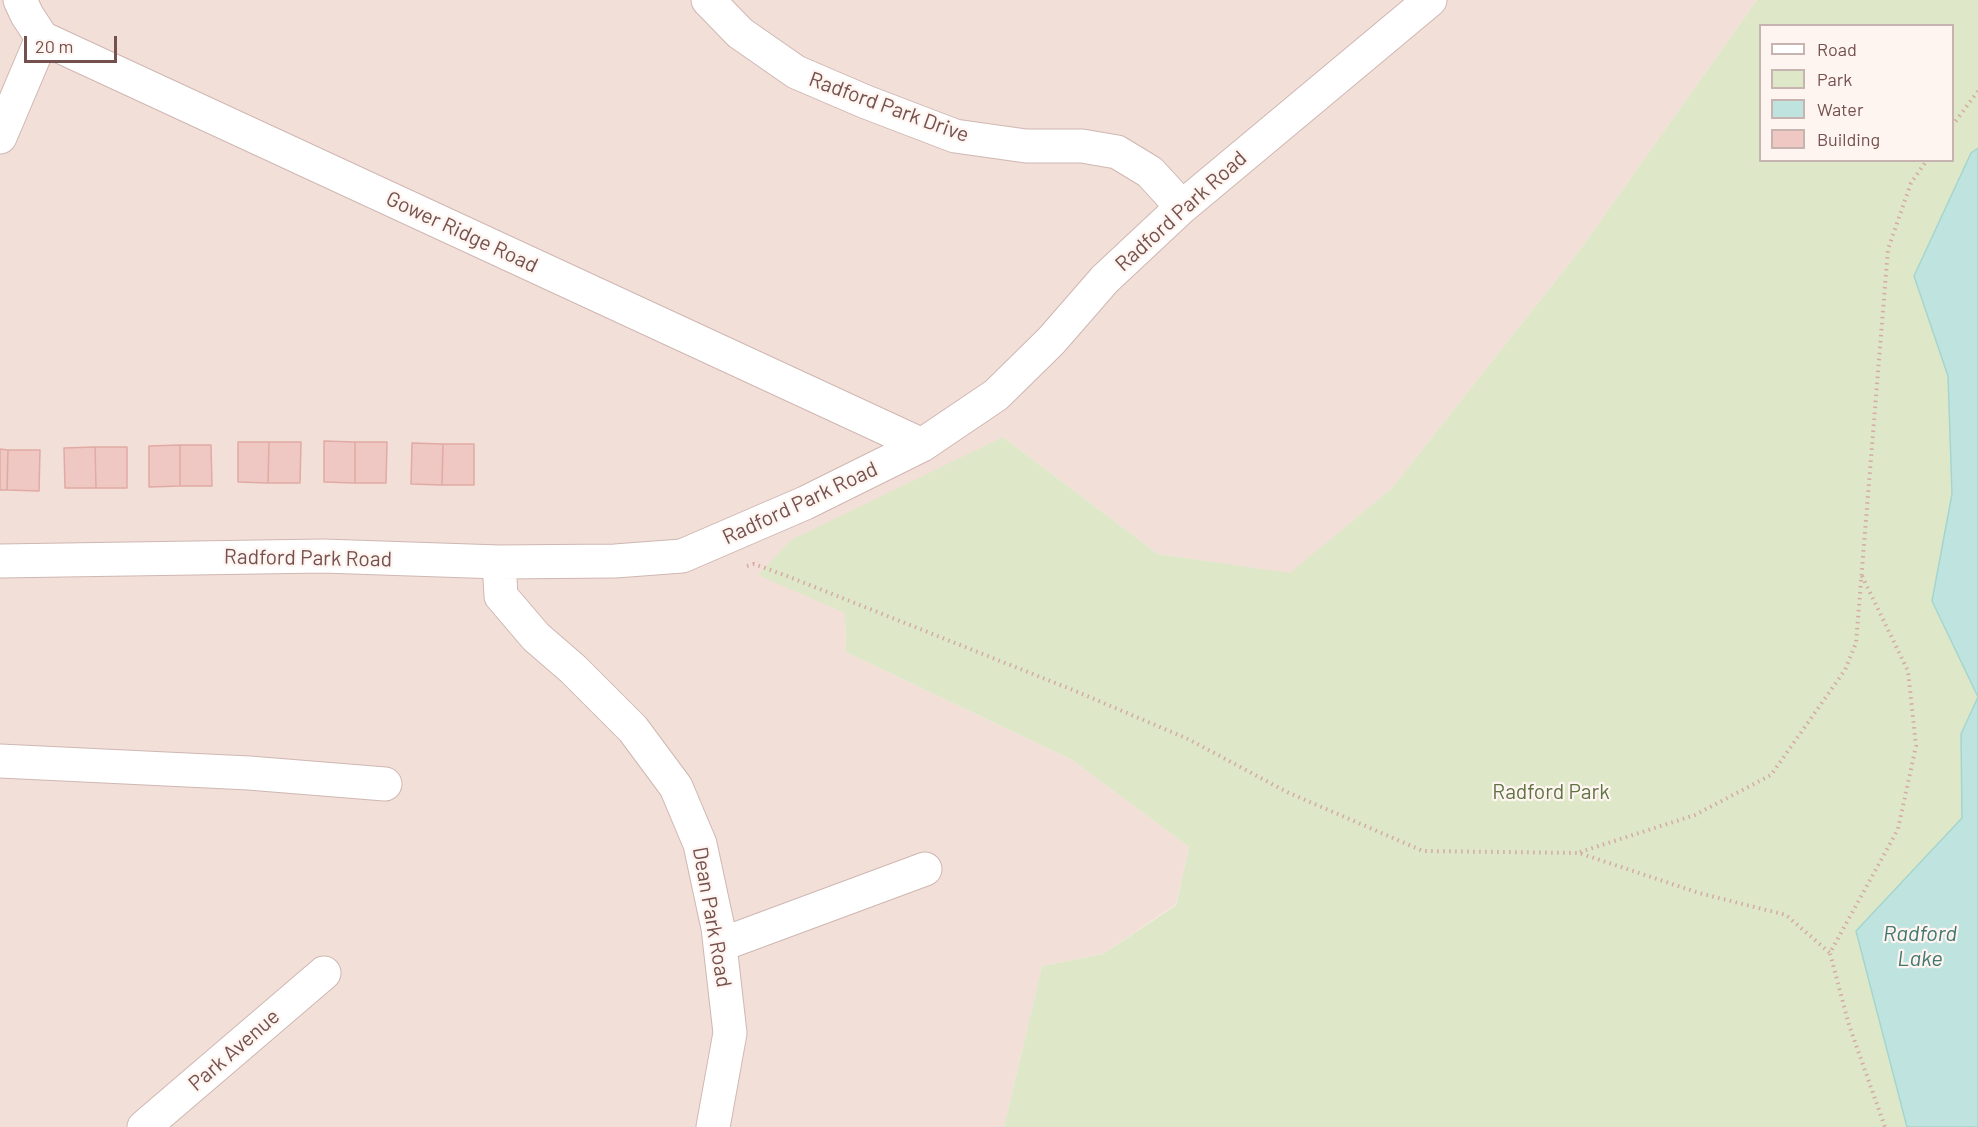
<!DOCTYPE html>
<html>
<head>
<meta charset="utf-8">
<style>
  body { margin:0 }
  #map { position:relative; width:1978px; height:1127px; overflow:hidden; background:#fbefe9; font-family:Barlow,sans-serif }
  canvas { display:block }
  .legend { position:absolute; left:1759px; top:24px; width:195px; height:138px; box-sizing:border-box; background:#fef4f0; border:2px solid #c7b3af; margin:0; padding:8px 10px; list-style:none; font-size:18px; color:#74514e }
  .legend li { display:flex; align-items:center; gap:12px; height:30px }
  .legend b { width:30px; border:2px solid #c7b3af }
  .scale { position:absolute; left:24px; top:36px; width:93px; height:27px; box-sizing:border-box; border:3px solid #74514e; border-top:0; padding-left:8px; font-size:18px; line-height:21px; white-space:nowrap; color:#74514e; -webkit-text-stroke:4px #fef4f0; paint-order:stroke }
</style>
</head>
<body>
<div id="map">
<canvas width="1978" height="1127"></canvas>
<ul class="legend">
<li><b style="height:8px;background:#fff"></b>Road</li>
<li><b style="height:16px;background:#dee8c8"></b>Park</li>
<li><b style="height:16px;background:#bfe4df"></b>Water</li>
<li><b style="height:16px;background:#efc8c3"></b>Building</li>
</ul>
<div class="scale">20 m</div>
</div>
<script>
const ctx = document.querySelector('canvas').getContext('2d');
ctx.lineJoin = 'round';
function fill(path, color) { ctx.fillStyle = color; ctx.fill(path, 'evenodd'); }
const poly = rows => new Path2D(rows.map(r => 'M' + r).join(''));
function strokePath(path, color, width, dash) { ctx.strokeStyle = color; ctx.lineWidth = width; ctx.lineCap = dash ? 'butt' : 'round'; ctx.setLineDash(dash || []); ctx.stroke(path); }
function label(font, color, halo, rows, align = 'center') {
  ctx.font = font + ' Barlow,sans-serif'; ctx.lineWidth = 4.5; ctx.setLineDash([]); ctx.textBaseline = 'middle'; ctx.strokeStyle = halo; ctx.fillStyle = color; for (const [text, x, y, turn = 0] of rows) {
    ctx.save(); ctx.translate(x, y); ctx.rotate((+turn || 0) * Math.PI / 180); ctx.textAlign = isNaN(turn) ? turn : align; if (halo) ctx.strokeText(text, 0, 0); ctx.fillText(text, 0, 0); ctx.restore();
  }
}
const residential = poly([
  [0,0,1757,0,1579,251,1392,488,1290,574,1158,554,1003,437,759,574,845,613,846,652,1072,760,1189,847,1176,904,1103,954,1042,966,1004,1127,0,1127]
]);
const green = poly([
  [1757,0,1978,0,1978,148,1971,153,1914,276,1948,376,1952,494,1932,600,1978,697,1961,734,1962,818,1856,931,1907,1127,1004,1127,1042,966,1103,954,1176,905,1189,847,1072,760,846,652,845,613,758,575,791,540,1003,437,1158,554,1290,573,1392,488,1579,251],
  [1760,26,1952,26,1952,160,1760,160]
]);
const water = poly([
  [1978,148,1978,1127,1907,1127,1856,931,1962,818,1961,734,1978,697,1932,601,1952,494,1948,376,1914,276,1971,153,1978,148]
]);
const building = poly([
  [324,441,355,442,355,483,324,482,324,441],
  [238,442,269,442,268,483,238,482,238,442],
  [269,442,301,442,300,483,268,483,269,442],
  [355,442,387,442,386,483,355,483,355,442],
  [412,443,443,444,442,485,411,484,412,443],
  [443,444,474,444,474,485,442,485,443,444],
  [180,445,211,445,212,486,180,486,180,445],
  [180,445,180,486,149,487,149,446,180,445],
  [95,447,127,447,127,488,96,488,95,447],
  [95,447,96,488,65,488,64,448,95,447],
  [0,449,8,450,7,490,0,490,0,449],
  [8,450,40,450,39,491,7,490,8,450]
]);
const path = poly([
  [1952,126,1978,91],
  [747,566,754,564,787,576,1073,690,1188,739,1287,792,1423,851,1579,853,1699,893,1786,915,1830,953],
  [1862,576,1908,671,1916,746,1898,829,1830,953,1849,1025,1885,1127],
  [1580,852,1695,815,1771,775,1845,670,1856,643,1888,249,1911,183,1927,160]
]);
const minor = poly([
  [20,0,27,15,42,38,922,445],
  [708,0,740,33,796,72,866,102,955,136,1026,146,1082,146,1117,152,1150,172,1182,207],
  [0,137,42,38],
  [0,561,323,556,499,562,615,561,682,556,805,503,922,445,996,395,1051,341,1105,279,1182,207,1430,0],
  [499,562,501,596,536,637,573,669,633,729,676,787,700,844,718,928,730,1033,713,1127],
  [0,761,249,773,385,784],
  [720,945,925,869],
  [144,1127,324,973]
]);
const streetNames = [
  ["Radford Park Drive",889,107,20],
  ["Radford Park Road",1181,211,-42],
  ["Gower Ridge Road",462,232,25],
  ["Radford Park Road",800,503,-25],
  ["Radford Park Road",308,558,1],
  ["Dean Park Road",712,917,80],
  ["Park Avenue",234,1050,-41]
];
const parkNames = [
  ["Radford Park",1551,792]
];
const waterNames = [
  ["Radford",1920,934],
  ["Lake",1920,959]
];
fill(residential, '#f2dfd8');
fill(green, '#dee8c8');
fill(water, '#bfe4df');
strokePath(water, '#a5d5cf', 1.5);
fill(building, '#efc8c3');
strokePath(building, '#e1aaa4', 1.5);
strokePath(minor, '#cfb7b2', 35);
strokePath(path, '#d4aaa5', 4, [1.5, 4.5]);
strokePath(minor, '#fff', 33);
label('21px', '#74514e', '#fef4f0', streetNames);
label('21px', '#5f7444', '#fef4f0', parkNames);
label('italic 22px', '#427872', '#fef4f0', waterNames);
</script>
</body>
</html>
